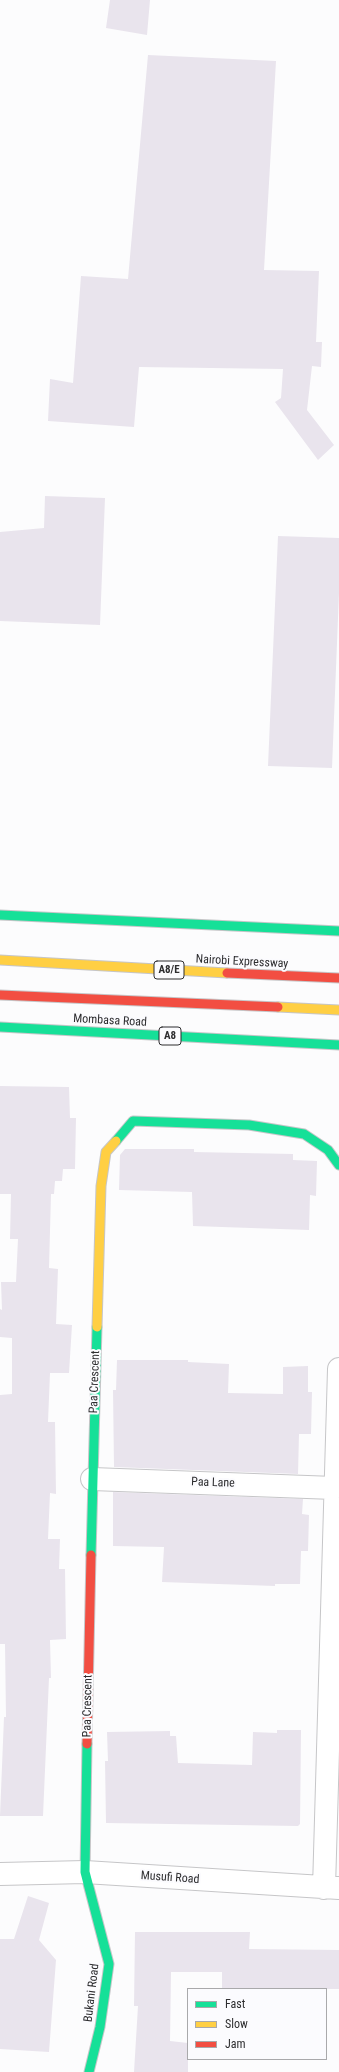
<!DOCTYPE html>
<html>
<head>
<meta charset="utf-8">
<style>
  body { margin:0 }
  #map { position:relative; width:339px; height:2072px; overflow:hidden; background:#fcfcfd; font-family:"Roboto Condensed",sans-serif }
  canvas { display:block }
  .legend { position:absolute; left:187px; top:1988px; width:140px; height:72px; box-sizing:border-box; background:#fbfbfe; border:1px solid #a9a9ab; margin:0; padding:5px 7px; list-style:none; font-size:12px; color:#2d2d2f }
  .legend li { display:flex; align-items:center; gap:8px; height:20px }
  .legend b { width:20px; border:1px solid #a9a9ab }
</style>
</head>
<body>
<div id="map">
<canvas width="339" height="2072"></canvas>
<ul class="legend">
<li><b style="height:5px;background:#16e098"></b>Fast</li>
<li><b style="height:5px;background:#ffcf43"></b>Slow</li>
<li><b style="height:5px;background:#f24e42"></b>Jam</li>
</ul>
</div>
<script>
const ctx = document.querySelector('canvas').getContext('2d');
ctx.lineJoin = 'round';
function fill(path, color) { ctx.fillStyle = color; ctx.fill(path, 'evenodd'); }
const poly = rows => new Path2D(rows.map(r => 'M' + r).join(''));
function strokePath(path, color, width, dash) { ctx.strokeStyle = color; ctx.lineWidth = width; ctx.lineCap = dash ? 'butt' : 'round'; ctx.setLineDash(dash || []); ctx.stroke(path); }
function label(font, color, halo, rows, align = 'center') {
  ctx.font = font + ' "Roboto Condensed",sans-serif'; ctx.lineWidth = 4; ctx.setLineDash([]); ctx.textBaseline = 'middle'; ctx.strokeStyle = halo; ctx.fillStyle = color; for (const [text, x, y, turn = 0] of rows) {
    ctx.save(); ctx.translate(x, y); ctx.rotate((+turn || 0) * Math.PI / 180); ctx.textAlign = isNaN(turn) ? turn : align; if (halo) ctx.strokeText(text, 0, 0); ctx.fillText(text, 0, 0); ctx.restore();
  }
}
const building = poly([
  [110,0,150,0,147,35,106,28],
  [148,55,276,61,264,270,319,271,316,342,322,342,321,367,312,366,307,410,334,445,318,460,275,402,281,398,283,369,139,367,134,427,48,421,50,379,73,383,81,276,128,279],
  [45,496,105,498,100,625,0,621,0,532,44,528],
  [278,536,339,538,339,593,332,768,268,766],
  [0,1086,69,1087,70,1118,76,1118,75,1169,63,1169,62,1181,55,1181,54,1194,51,1194,49,1268,58,1269,56,1324,72,1325,69,1373,50,1373,48,1422,55,1422,56,1494,50,1493,48,1539,60,1539,59,1569,65,1569,66,1639,50,1640,51,1678,49,1678,43,1816,0,1816,4,1717,6,1717,5,1644,0,1644,0,1395,12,1394,12,1338,0,1337,0,1309,2,1310,1,1282,16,1282,18,1239,10,1239,11,1194,0,1194],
  [125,1149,194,1149,194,1152,293,1154,293,1160,317,1161,316,1196,310,1195,309,1230,193,1226,192,1192,119,1190,120,1155],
  [117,1360,188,1360,188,1362,229,1364,228,1393,283,1394,283,1367,308,1366,308,1392,312,1392,311,1434,299,1434,298,1474,114,1467,113,1390,116,1390],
  [113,1492,303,1499,302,1514,309,1515,308,1551,301,1551,300,1584,275,1584,275,1586,162,1582,164,1547,113,1546],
  [277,1730,301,1730,300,1824,298,1826,106,1823,105,1761,108,1761,107,1732,170,1731,170,1736,176,1736,178,1763,252,1765,253,1732,277,1733],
  [28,1896,49,1903,39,1940,56,1960,49,2052,0,2049,0,1939,14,1939],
  [135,1932,250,1932,249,1949,339,1950,339,1989,222,1989,222,1972,171,1972,170,2041,188,2043,188,2072,134,2072,138,2006,134,2006]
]);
const street = poly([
  [92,1479,334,1488],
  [0,1874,85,1872,339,1888],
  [324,1888,339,1369]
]);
const fast = poly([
  [0,915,339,931],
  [0,1027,339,1045],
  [116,1141,133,1121,249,1125,304,1134,328,1150,339,1165],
  [91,1555,97,1327],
  [87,1744,85,1872,109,1964,100,2027,89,2072]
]);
const slow = poly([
  [0,960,227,973],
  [278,1007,339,1010],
  [97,1327,101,1186,106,1152,116,1141]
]);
const jam = poly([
  [227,973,339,978],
  [0,995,278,1007],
  [87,1744,91,1555]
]);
const shields = [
  [169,970,30],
  [170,1036,22]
];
const shieldNames = [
  ["A8/E",169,970],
  ["A8",170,1036]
];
const streetNames = [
  ["Nairobi Expressway",242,962,3],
  ["Mombasa Road",110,1021,3],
  ["Paa Crescent",95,1382,-88],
  ["Paa Lane",213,1483,2],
  ["Paa Crescent",88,1706,-89],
  ["Musufi Road",170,1878,4],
  ["Bukani Road",92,1993,-83]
];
fill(building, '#e9e4ed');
strokePath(street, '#c6c6c8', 24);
strokePath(fast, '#c6c6c8', 11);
strokePath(slow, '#c6c6c8', 11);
strokePath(jam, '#c6c6c8', 11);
strokePath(street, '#fff', 22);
strokePath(fast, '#16e098', 9);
strokePath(slow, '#ffcf43', 9);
strokePath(jam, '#f24e42', 9);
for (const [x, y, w] of shields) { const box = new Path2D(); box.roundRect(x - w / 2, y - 9, w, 18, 3); ctx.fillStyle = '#fbfbfe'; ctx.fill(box); strokePath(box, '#2d2d2f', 1); }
label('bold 11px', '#2d2d2f', null, shieldNames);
label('12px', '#2d2d2f', '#fbfbfe', streetNames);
</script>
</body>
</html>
